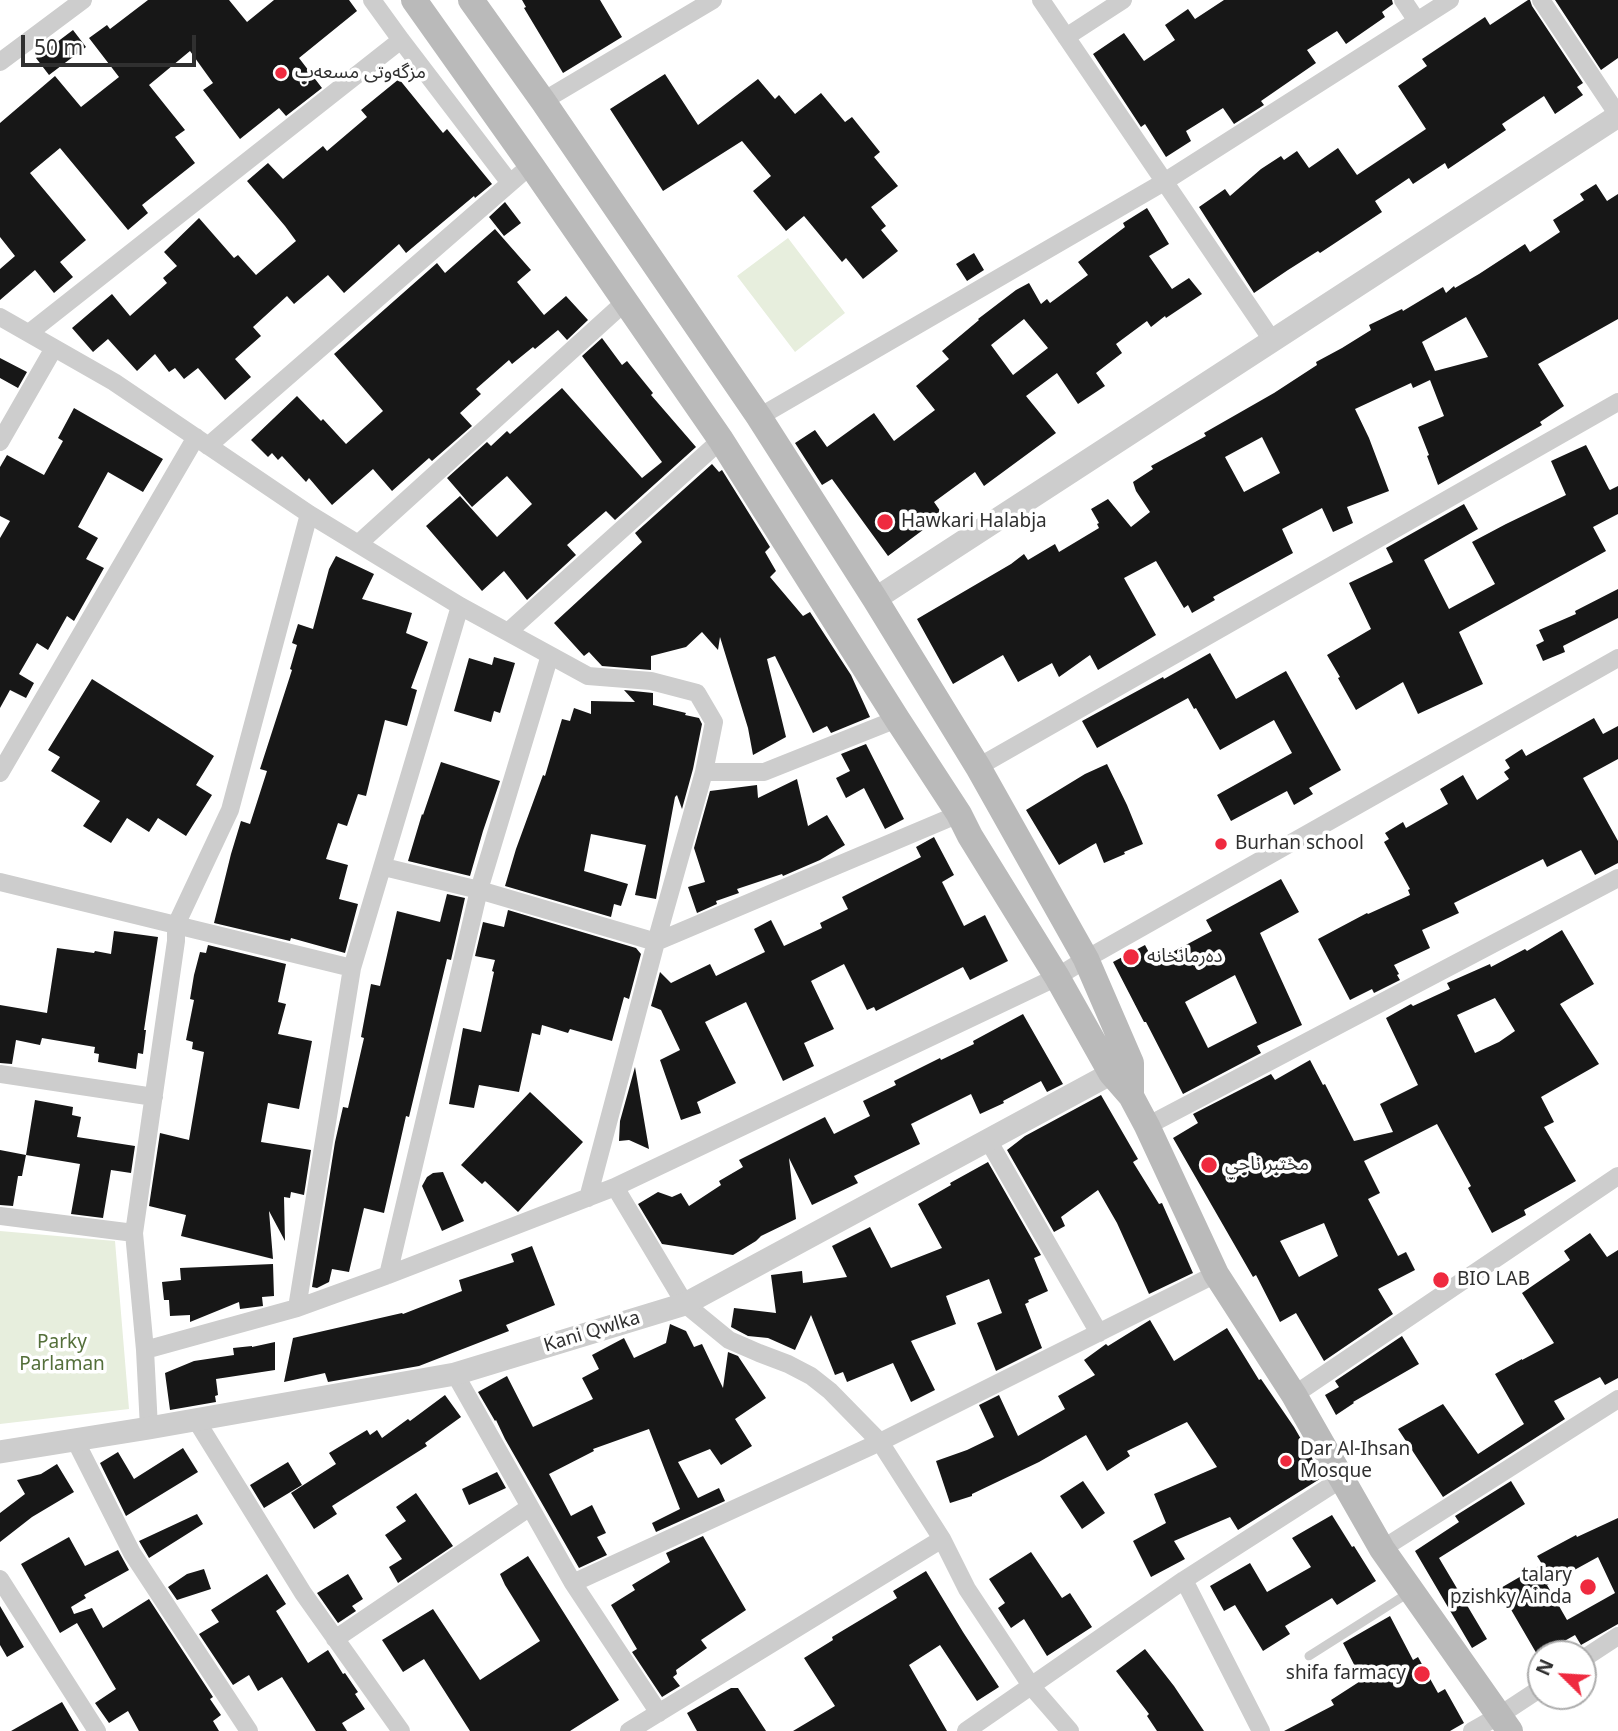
<!DOCTYPE html>
<html>
<head>
<meta charset="utf-8">
<style>
  body { margin:0 }
  #map { position:relative; width:1618px; height:1731px; overflow:hidden; background:#fff; font-family:"Noto Sans",sans-serif }
  canvas { display:block }
  .north { position:absolute; left:1527px; top:1640px; width:70px; height:70px; box-sizing:border-box; background:#fff; border:2px solid #acacac; border-radius:50%; rotate:294deg; font-size:19px; font-weight:700; line-height:28px; text-align:center; color:#303030 }
  .north::after { content:''; display:block; margin:auto; width:24px; height:32px; background:#ef2a3f; clip-path:polygon(50% 0,100% 100%,50% 72%,0 100%) }
  .scale { position:absolute; left:21px; top:35px; width:175px; height:32px; box-sizing:border-box; border:4px solid #303030; border-top:0; padding-left:9px; font-size:21px; line-height:24px; white-space:nowrap; color:#303030; -webkit-text-stroke:5px #fff; paint-order:stroke }
</style>
</head>
<body>
<div id="map">
<canvas width="1618" height="1731"></canvas>
<div class="north">N</div>
<div class="scale">50 m</div>
</div>
<script>
const ctx = document.querySelector('canvas').getContext('2d');
ctx.lineJoin = 'round';
function fill(path, color) { ctx.fillStyle = color; ctx.fill(path, 'evenodd'); }
const poly = rows => new Path2D(rows.map(r => 'M' + r).join(''));
function strokePath(path, color, width, dash) { ctx.strokeStyle = color; ctx.lineWidth = width; ctx.lineCap = dash ? 'butt' : 'round'; ctx.setLineDash(dash || []); ctx.stroke(path); }
function label(font, color, halo, rows, align = 'center') {
  ctx.font = font + ' "Noto Sans","Noto Sans Arabic",sans-serif'; ctx.lineWidth = 7; ctx.setLineDash([]); ctx.textBaseline = 'middle'; ctx.strokeStyle = halo; ctx.fillStyle = color; for (const [text, x, y, turn = 0] of rows) {
    ctx.save(); ctx.translate(x, y); ctx.rotate((+turn || 0) * Math.PI / 180); ctx.textAlign = isNaN(turn) ? turn : align; if (halo) ctx.strokeText(text, 0, 0); ctx.fillText(text, 0, 0); ctx.restore();
  }
}
const green = poly([
  [788,238,845,313,795,352,737,276],
  [0,1231,115,1241,129,1409,0,1424]
]);
const building = poly([
  [148,0,229,0,247,22,274,0,349,0,357,11,299,58,322,88,286,116,279,108,240,139,203,90,213,83,190,51,149,85,185,130,175,137,195,163,142,205,148,213,128,230,60,148,30,173,86,240,60,262,73,277,54,293,35,270,0,300,0,269,15,256,0,237,0,123,55,76,81,107,119,77,89,38,107,25,110,29],
  [522,0,600,0,622,37,563,73,524,8,526,7],
  [1224,0,1392,0,1393,4,1382,12,1385,17,1346,44,1337,31,1307,50,1316,63,1261,101,1264,105,1234,124,1223,108,1186,131,1191,141,1166,157,1145,124,1141,127,1093,54,1124,33,1144,61,1175,40,1165,25,1188,9,1195,19],
  [1528,0,1530,0,1532,6,1583,83,1577,87,1583,95,1555,114,1544,96,1502,124,1506,130,1448,169,1445,163,1413,184,1409,178,1375,201,1382,212,1320,253,1318,251,1288,270,1254,293,1199,207,1225,189,1230,196,1261,169,1281,156,1284,160,1297,151,1309,168,1338,148,1357,175,1426,129,1398,86,1427,66,1422,59,1485,17,1490,25],
  [1555,0,1618,0,1618,58,1601,70],
  [73,30,86,47,49,75,36,58],
  [665,74,698,125,758,79,775,99,779,95,795,114,821,93,845,122,852,117,880,152,874,157,898,186,871,207,886,226,881,230,898,251,863,279,846,258,842,262,804,216,786,231,753,191,771,176,742,141,663,191,610,109],
  [399,79,443,133,447,129,492,184,475,198,474,196,406,253,399,244,344,293,328,275,294,304,287,296,253,327,261,336,235,359,251,377,225,400,198,368,184,379,175,368,169,372,155,354,137,371,108,339,93,352,72,328,112,294,130,316,167,283,163,278,177,266,164,252,199,218,234,258,238,255,256,275,296,241,285,226,247,181,268,163,283,179,323,146,327,151,367,117,361,110],
  [1596,184,1607,201,1618,194,1618,319,1538,364,1564,406,1540,422,1542,425,1438,485,1427,456,1429,455,1418,427,1444,416,1430,380,1413,388,1411,383,1355,409,1369,438,1389,491,1347,507,1353,523,1333,532,1322,508,1282,529,1293,553,1213,597,1215,600,1192,613,1188,605,1184,608,1156,561,1124,578,1156,635,1098,670,1090,655,1059,677,1052,663,1018,682,1003,655,953,684,917,619,1011,564,1024,554,1028,560,1055,544,1059,552,1099,528,1097,524,1099,523,1091,509,1108,499,1131,527,1150,512,1136,491,1133,482,1153,469,1151,466,1206,436,1204,433,1274,393,1317,365,1316,362,1342,348,1371,330,1369,325,1402,309,1403,311,1443,287,1446,293,1454,286,1455,288,1479,274,1525,244,1530,252,1560,232,1553,220,1584,200,1580,194],
  [1466,317,1488,357,1435,371,1422,342],
  [1262,437,1280,473,1244,492,1225,457],
  [505,202,521,223,504,236,489,217],
  [1147,208,1169,244,1149,256,1172,289,1189,278,1202,294,1166,318,1165,316,1151,327,1147,321,1116,344,1122,353,1096,373,1105,386,1078,404,1057,373,1026,396,1056,433,984,486,975,472,934,502,943,515,888,556,832,479,822,485,795,443,815,430,827,447,874,413,894,441,935,410,916,386,949,359,942,351,979,320,978,319,1016,290,1029,283,1041,304,1047,299,1050,303,1088,275,1078,262,1125,227,1123,223],
  [1024,319,1048,348,1013,375,991,345],
  [495,229,531,270,517,282,544,315,566,296,588,320,567,340,558,330,535,349,533,347,512,364,509,360,476,389,481,394,460,413,472,426,432,461,429,458,392,491,373,469,332,505,309,478,306,482,282,456,278,460,272,453,268,457,251,440,297,396,321,421,323,419,346,444,383,411,334,354,437,263,445,273],
  [974,253,984,270,967,281,956,264],
  [602,338,622,365,627,361,653,393,651,395,696,447,615,520,606,511,567,545,576,555,527,600,504,571,482,591,426,526,460,496,497,537,532,504,507,476,472,507,447,478,487,442,491,446,507,431,510,434,562,388,642,478,662,462,582,356],
  [0,358,27,372,18,388,0,378],
  [74,408,163,459,143,492,108,472,78,527,98,538,86,559,104,568,74,621,67,616,48,650,37,643,19,674,34,683,26,698,10,690,0,708,0,538,10,521,0,516,0,467,7,455,44,475,63,441,58,438],
  [1586,445,1609,489,1610,490,1618,486,1618,514,1593,527,1606,551,1459,632,1483,684,1418,714,1403,682,1356,710,1338,678,1340,677,1327,655,1371,629,1349,583,1393,562,1386,548,1464,504,1478,529,1424,560,1449,609,1495,584,1472,542,1506,524,1566,495,1551,461],
  [712,464,719,472,722,470,770,547,765,552,776,571,770,577,803,616,810,612,851,675,870,717,831,733,827,726,813,733,775,656,767,659,786,737,753,755,748,728,720,637,718,650,702,632,686,647,651,656,651,670,602,666,589,652,584,656,554,623,642,542,635,533],
  [336,556,374,574,362,599,412,613,406,633,428,642,411,688,417,690,407,726,385,720,366,796,358,794,347,826,338,823,326,859,348,865,339,899,358,904,345,953,291,938,290,941,214,923,231,854,241,821,250,824,267,771,260,769,292,670,290,669,297,645,292,643,298,624,313,629,329,569],
  [1618,589,1618,618,1563,646,1565,652,1543,661,1536,645,1544,641,1539,630,1576,614,1575,611],
  [1210,653,1236,699,1286,671,1341,770,1309,788,1313,794,1294,805,1287,791,1231,821,1217,795,1292,753,1274,720,1220,750,1196,708,1194,709,1188,698,1097,748,1082,721,1163,677,1164,679],
  [494,657,515,663,500,713,494,711,491,722,454,711,469,658,492,665],
  [92,679,214,756,196,785,212,795,186,836,158,818,149,832,127,818,111,843,83,826,100,801,51,771,60,757,48,750],
  [624,690,653,693,653,705,686,713,685,715,699,718,702,724,693,769,682,809,677,795,675,797,656,899,635,895,646,845,591,834,584,871,628,884,621,906,614,904,611,917,505,886,516,849,543,775,545,776,562,719,570,721,574,708,591,714,591,701,635,702],
  [1594,718,1603,734,1618,726,1618,759,1583,778,1618,841,1618,863,1595,875,1581,850,1547,867,1543,859,1454,903,1459,913,1422,930,1430,948,1394,965,1399,974,1397,975,1400,980,1374,993,1372,989,1350,1000,1318,939,1367,913,1368,914,1410,895,1408,890,1410,889,1384,842,1389,839,1385,833,1403,822,1406,828,1448,804,1440,789,1463,775,1477,800,1509,779,1504,772,1510,768,1505,760,1522,749,1526,756],
  [866,744,904,819,885,829,864,788,846,798,836,778,850,771,841,754],
  [441,762,500,781,483,831,470,876,408,861,422,814,423,815],
  [1107,764,1127,805,1143,844,1124,852,1125,854,1104,863,1096,843,1059,865,1026,810,1085,774],
  [797,779,808,826,827,815,845,845,820,860,783,876,782,874,737,889,739,893,716,901,717,904,697,913,688,887,705,882,694,848,710,791,757,785,758,798],
  [934,837,954,875,942,882,964,926,985,915,1008,961,970,980,963,967,876,1011,874,1007,867,1010,844,964,811,981,834,1029,804,1043,814,1066,783,1081,746,1002,705,1022,736,1083,697,1102,701,1113,681,1120,660,1060,680,1050,661,1010,651,1006,660,972,671,983,710,964,716,976,765,952,754,929,771,920,784,946,822,928,820,923,848,909,842,897,921,857,916,847],
  [1281,879,1299,912,1260,933,1302,1025,1257,1046,1261,1053,1183,1094,1146,1022,1144,1022,1113,962,1145,945,1154,962,1212,931,1206,920],
  [1235,975,1257,1023,1208,1048,1185,1002],
  [447,894,465,898,451,960,447,959,409,1117,406,1116,384,1213,364,1208,349,1272,332,1269,329,1282,317,1288,312,1287,335,1142,343,1107,348,1108,364,1038,361,1037,371,984,380,986,397,911,440,922],
  [508,910,636,948,641,954,629,999,624,997,612,1041,570,1029,568,1033,542,1025,540,1035,532,1033,519,1092,479,1085,474,1108,449,1104,463,1028,481,1032,494,972,492,971,495,960,475,956,483,922,504,927],
  [1562,930,1594,984,1560,1004,1599,1064,1541,1097,1554,1122,1544,1127,1576,1181,1524,1210,1526,1215,1492,1233,1468,1188,1471,1186,1437,1124,1364,1161,1380,1193,1368,1199,1398,1256,1406,1252,1415,1270,1378,1289,1393,1314,1324,1361,1296,1313,1280,1322,1256,1275,1253,1277,1173,1138,1198,1123,1193,1114,1271,1074,1275,1080,1310,1060,1323,1085,1325,1084,1354,1141,1393,1132,1380,1104,1418,1085,1386,1018,1411,1004,1413,1006,1450,989,1447,983,1490,964,1491,967,1525,949,1527,951],
  [1495,998,1515,1031,1499,1042,1475,1053,1457,1015],
  [1324,1223,1338,1256,1299,1277,1280,1241],
  [114,931,158,937,144,1030,146,1030,143,1054,138,1053,136,1069,98,1062,99,1054,94,1053,95,1047,42,1038,40,1045,16,1040,12,1064,0,1063,0,1005,47,1013,57,948,94,953,95,951,111,954],
  [208,945,286,964,278,1002,286,1004,278,1034,312,1041,299,1109,268,1103,261,1142,311,1150,304,1195,291,1192,290,1198,284,1197,285,1241,269,1211,273,1259,181,1236,186,1215,149,1206,160,1133,189,1140,204,1052,192,1049,193,1042,186,1040,194,1000,190,999,194,975,200,952,206,953],
  [1023,1014,1063,1084,1047,1092,1041,1081,1003,1101,1004,1103,980,1114,971,1094,911,1124,920,1144,854,1176,858,1183,812,1205,789,1158,796,1219,761,1236,756,1241,733,1255,662,1244,638,1204,658,1192,672,1197,681,1193,689,1206,721,1185,719,1181,743,1167,739,1160,825,1117,834,1134,870,1116,863,1101,896,1085,894,1081,940,1058,941,1060,974,1044,973,1041],
  [635,1067,649,1149,629,1140,619,1141,620,1121],
  [530,1092,583,1142,518,1212,485,1181,482,1184,461,1165],
  [1101,1095,1138,1159,1133,1162,1159,1204,1162,1203,1193,1273,1149,1294,1117,1223,1098,1190,1061,1217,1065,1226,1054,1232,1007,1150,1025,1136],
  [35,1100,73,1107,72,1115,81,1117,77,1137,135,1146,131,1173,111,1170,103,1218,71,1214,80,1164,26,1155],
  [0,1150,26,1155,22,1176,18,1176,13,1206,0,1205],
  [988,1162,1041,1255,1034,1258,1048,1291,1028,1300,1029,1302,1025,1304,1042,1348,996,1371,977,1323,1002,1313,989,1279,946,1296,956,1324,911,1341,935,1390,911,1402,893,1363,847,1382,843,1372,835,1375,811,1315,795,1350,768,1338,748,1336,731,1327,734,1308,776,1313,771,1275,802,1271,803,1283,847,1277,832,1246,870,1227,891,1268,942,1248,918,1204,951,1185,950,1183],
  [443,1172,464,1221,442,1231,422,1186,427,1177,433,1173],
  [1590,1233,1607,1257,1618,1250,1618,1378,1605,1385,1600,1377,1554,1401,1565,1419,1443,1497,1398,1429,1443,1404,1478,1454,1524,1424,1495,1374,1522,1359,1522,1360,1554,1343,1522,1293,1570,1260,1564,1251],
  [532,1246,555,1305,506,1325,509,1331,419,1366,328,1382,325,1373,284,1382,293,1338,402,1313,403,1314,462,1291,459,1280,514,1262,511,1254],
  [273,1264,274,1296,262,1297,263,1306,240,1309,239,1302,190,1322,190,1315,170,1316,169,1300,164,1300,162,1282,181,1280,180,1268],
  [1150,1320,1174,1361,1227,1328,1259,1380,1261,1379,1294,1427,1323,1477,1238,1530,1230,1517,1174,1541,1185,1559,1151,1577,1133,1541,1166,1523,1154,1494,1217,1467,1187,1422,1127,1451,1130,1456,1107,1471,1086,1435,1039,1462,972,1494,972,1496,950,1503,936,1461,967,1450,994,1437,979,1405,999,1395,1018,1436,1065,1409,1058,1396,1095,1375,1084,1360,1106,1344,1108,1346],
  [670,1324,686,1331,694,1347,702,1344,723,1388,728,1352,738,1356,766,1398,735,1419,752,1446,721,1465,710,1449,678,1462,698,1498,719,1488,725,1501,656,1532,652,1523,680,1509,649,1429,593,1449,594,1451,549,1474,571,1516,592,1505,606,1533,597,1537,607,1555,579,1568,505,1439,496,1420,495,1421,478,1392,507,1376,533,1427,593,1399,582,1378,599,1369,592,1355,624,1338,634,1358,666,1343],
  [1402,1336,1419,1364,1353,1402,1354,1403,1336,1415,1325,1395,1339,1387,1335,1381],
  [275,1342,275,1370,216,1379,218,1395,215,1396,216,1402,170,1410,165,1373,194,1361,234,1355,233,1348,252,1346,252,1347],
  [445,1395,461,1417,425,1443,427,1446,332,1506,337,1514,314,1529,291,1493,336,1464,329,1453,367,1430,370,1435,377,1430,382,1438,408,1419,410,1421],
  [183,1448,198,1472,126,1516,100,1463,118,1452,134,1479],
  [288,1462,302,1485,264,1508,250,1485],
  [57,1464,74,1492,32,1517,0,1542,0,1513,25,1494,17,1480,41,1474],
  [497,1472,506,1488,469,1505,462,1489],
  [1083,1481,1105,1513,1082,1529,1060,1496],
  [1511,1481,1525,1504,1439,1558,1487,1639,1472,1648,1415,1551,1459,1522,1455,1516],
  [416,1493,453,1546,398,1583,389,1567,402,1559,385,1535,406,1521,396,1507],
  [197,1514,203,1524,149,1558,139,1541],
  [1332,1515,1352,1547,1354,1546,1376,1581,1337,1605,1332,1598,1285,1626,1290,1634,1263,1651,1235,1605,1224,1611,1210,1586,1250,1563,1267,1592,1311,1567,1292,1538],
  [1618,1518,1618,1624,1581,1645,1575,1635,1538,1656,1499,1589,1542,1564,1537,1556,1576,1535,1577,1537],
  [1598,1557,1615,1593,1567,1620,1547,1585],
  [703,1536,746,1610,701,1640,707,1648,676,1670,677,1674,673,1677,680,1686,662,1697,632,1652,637,1649,611,1605,635,1590,632,1585,670,1562,666,1553],
  [69,1537,85,1566,118,1550,129,1570,84,1595,86,1598,71,1607,74,1614,92,1608,103,1628,149,1599,213,1697,210,1699,221,1715,213,1721,219,1731,139,1731,128,1711,109,1723,95,1703,116,1689,77,1623,60,1633,21,1564],
  [1031,1552,1062,1598,1070,1593,1092,1627,1047,1656,1024,1619,1011,1628,998,1608,1005,1603,989,1579],
  [528,1556,619,1700,570,1731,470,1731,424,1659,403,1672,382,1640,433,1609,480,1680,540,1641,505,1585,500,1574],
  [204,1569,211,1589,177,1600,168,1587,187,1574],
  [926,1571,963,1632,999,1687,977,1701,940,1645,909,1665,947,1731,793,1731,835,1706,804,1658,833,1640,832,1637,897,1598,893,1591],
  [267,1574,286,1604,276,1611,308,1663,328,1650,343,1674,345,1673,358,1692,355,1694,365,1709,342,1723,347,1731,316,1731,282,1677,258,1691,249,1675,233,1685,199,1634,219,1622,211,1610],
  [348,1574,363,1599,352,1606,356,1611,338,1623,317,1593],
  [0,1606,24,1647,7,1657,0,1645],
  [1390,1616,1413,1660,1418,1657,1438,1693,1445,1689,1464,1723,1450,1731,1284,1731,1334,1705,1331,1700,1362,1680,1343,1643],
  [1145,1649,1174,1686,1204,1731,1157,1731,1147,1716,1149,1714,1116,1671],
  [731,1688,738,1688,766,1731,697,1731,687,1713],
  [62,1702,79,1731,11,1731]
]);
const service = poly([
  [1309,1656,1410,1592]
]);
const minor = poly([
  [372,0,401,40,510,183],
  [1041,0,1272,340],
  [1403,0,1417,21],
  [1541,0,1618,115],
  [1066,37,1123,0],
  [0,62,83,0],
  [543,101,713,0],
  [0,317,114,382,309,514,460,606,588,676,651,681,697,693,714,722,704,772,656,942,588,1198],
  [29,333,401,40],
  [759,417,1164,182,1450,0],
  [0,442,54,348],
  [208,446,531,165],
  [358,544,625,302],
  [508,632,721,440],
  [978,767,1618,402],
  [704,772,764,772,897,719],
  [0,773,196,437],
  [384,867,479,890,656,942,959,814],
  [0,882,352,968],
  [0,1074,154,1097],
  [1147,1126,1618,878],
  [988,1140,1099,1333],
  [615,1187,685,1304,729,1340,759,1353,788,1364,811,1376,830,1391,880,1442,942,1539,967,1589,1032,1687,1070,1731],
  [0,1216,134,1233],
  [388,1275,479,890,550,655],
  [297,1308,352,968,460,606],
  [145,1350,297,1308,388,1275,615,1187,1057,977,1086,959,1618,658],
  [455,1374,573,1583,659,1713],
  [1294,1395,1618,1176],
  [196,1420,303,1593,401,1731],
  [149,1428,145,1350,134,1233,176,941,176,925,230,810,309,514],
  [75,1440,132,1553,249,1731],
  [1382,1549,1618,1399],
  [0,1579,97,1731],
  [1184,1580,1261,1731],
  [573,1583,880,1442,1216,1274],
  [335,1639,530,1507],
  [1583,1659,1618,1636],
  [629,1731,942,1539],
  [966,1731,1184,1580,1343,1478],
  [1472,1731,1500,1715,1541,1688]
]);
const tertiary = poly([
  [875,599,1618,116],
  [0,1452,149,1428,455,1374,685,1304,1125,1066]
]);
const secondary = poly([
  [414,0,531,165,721,440,897,719,959,814,970,836,1057,977,1111,1073,1131,1096,1147,1126,1216,1274,1294,1395,1382,1549,1510,1731],
  [471,0,543,101,759,417,875,599,978,767,1086,959,1131,1063,1131,1096]
]);
const markers = [
  [281,73,7,"#ef2a3f"],
  [885,522,9,"#ef2a3f"],
  [1221,844,7,"#ef2a3f"],
  [1131,957,9,"#ef2a3f"],
  [1209,1165,9,"#ef2a3f"],
  [1441,1280,9,"#ef2a3f"],
  [1286,1461,7,"#ef2a3f"],
  [1588,1587,9,"#ef2a3f"],
  [1422,1674,9,"#ef2a3f"]
];
const poiNames = [
  ["مزگەوتی مسعەب",295,73],
  ["Hawkari Halabja",901,522],
  ["Burhan school",1235,844],
  ["دەرمانخانە",1147,957],
  ["مختبر ناجي",1225,1165],
  ["BIO LAB",1457,1280],
  ["Dar Al-Ihsan",1300,1450],
  ["Mosque",1300,1472],
  ["talary",1572,1576,"right"],
  ["pzishky Ainda",1572,1598,"right"],
  ["shifa farmacy",1406,1674,"right"]
];
const streetNames = [
  ["Kani Qwlka",592,1332,-17]
];
const parkNames = [
  ["Parky",62,1343],
  ["Parlaman",62,1365]
];
fill(green, '#e7eedd');
fill(building, '#171717');
strokePath(service, '#cdcdcd', 9);
strokePath(minor, '#cdcdcd', 18);
strokePath(tertiary, '#cdcdcd', 23);
strokePath(secondary, '#bababa', 26);
for (const [x, y, r, color] of markers) { const dot = new Path2D(); dot.arc(x, y, r, 0, 2 * Math.PI); ctx.fillStyle = color; ctx.fill(dot); strokePath(dot, '#fff', 2.5); }
label('19px', '#303030', '#fff', poiNames, 'left');
label('19px', '#303030', '#fff', streetNames);
label('19px', '#546f3a', '#fff', parkNames);
</script>
</body>
</html>
